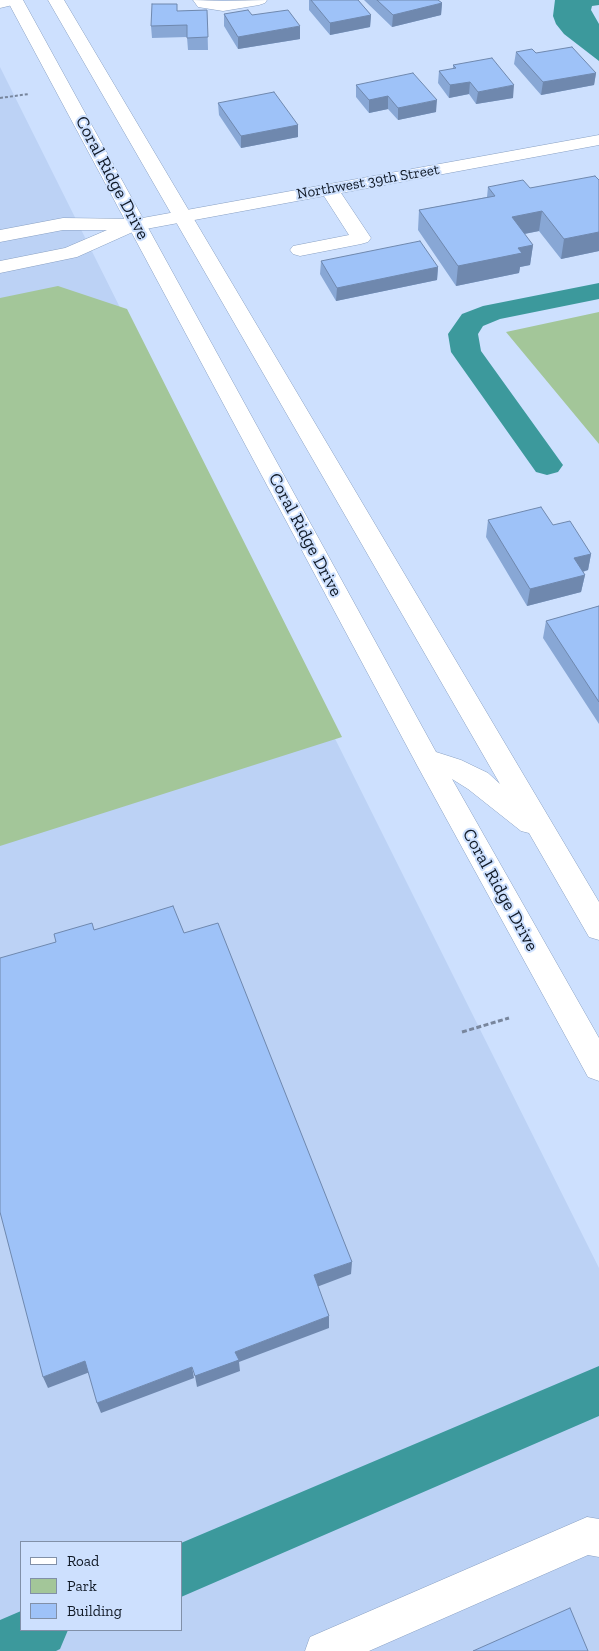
<!DOCTYPE html>
<html>
<head>
<meta charset="utf-8">
<style>
  body { margin:0 }
  #map { position:relative; width:599px; height:1651px; overflow:hidden; background:#cde0fe; font-family:"Zilla Slab",serif }
  canvas { display:block }
  .legend { position:absolute; left:20px; top:1541px; width:162px; height:90px; box-sizing:border-box; background:#cde0fe; border:1px solid #8190a8; margin:0; padding:6px 9px; list-style:none; font-size:15px; color:#101926 }
  .legend li { display:flex; align-items:center; gap:10px; height:25px }
  .legend b { width:25px; border:1px solid #8190a8 }
</style>
</head>
<body>
<div id="map">
<canvas width="599" height="1651"></canvas>
<ul class="legend">
<li><b style="height:6px;background:#fff"></b>Road</li>
<li><b style="height:14px;background:#a3c699"></b>Park</li>
<li><b style="height:14px;background:#9ec2f8"></b>Building</li>
</ul>
</div>
<script>
const ctx = document.querySelector('canvas').getContext('2d');
ctx.lineJoin = 'round';
function fill(path, color) { ctx.fillStyle = color; ctx.fill(path, 'evenodd'); }
const poly = rows => new Path2D(rows.map(r => 'M' + r).join(''));
function strokePath(path, color, width, dash) { ctx.strokeStyle = color; ctx.lineWidth = width; ctx.lineCap = dash ? 'butt' : 'round'; ctx.setLineDash(dash || []); ctx.stroke(path); }
function label(font, color, halo, rows, align = 'center') {
  ctx.font = font + ' "Zilla Slab",serif'; ctx.lineWidth = 4; ctx.setLineDash([]); ctx.textBaseline = 'middle'; ctx.strokeStyle = halo; ctx.fillStyle = color; for (const [text, x, y, turn = 0] of rows) {
    ctx.save(); ctx.translate(x, y); ctx.rotate((+turn || 0) * Math.PI / 180); ctx.textAlign = isNaN(turn) ? turn : align; if (halo) ctx.strokeText(text, 0, 0); ctx.fillText(text, 0, 0); ctx.restore();
  }
}
const built = poly([
  [0,67,599,1268,599,1651,0,1651],
  [21,1542,181,1542,181,1630,21,1630]
]);
const green = poly([
  [58,286,127,309,342,737,0,846,0,298],
  [599,312,599,444,506,332]
]);
const water = poly([
  [555,0,599,0,599,5,592,6,591,10,599,24,599,61,564,34,556,24,553,16]
]);
const canal = poly([
  [599,283,599,299,500,319,483,326,478,334,481,351,563,465,558,472,547,475,536,472,451,352,448,334,462,314,483,306,599,283],
  [599,1366,599,1416,181,1597,181,1543,599,1366],
  [21,1611,21,1630,68,1630,60,1649,56,1651,0,1651,0,1620,21,1611]
]);
const pathFar1 = poly([
  [0,98,29,94]
]);
const path = poly([
  [462,1032,509,1018]
]);
const minor = poly([
  [0,0,23,0,21,3,0,8,0,0],
  [193,0,223,1,267,0,265,3,259,5,223,11,198,7,193,0],
  [599,135,599,145,341,193,371,238,368,242,361,244,300,256,293,254,290,250,293,246,349,235,324,196,135,231,77,257,0,273,0,261,65,248,107,230,63,230,0,242,0,230,63,218,137,219,599,135],
  [587,1517,599,1519,599,1557,588,1555,369,1651,305,1651,310,1637,587,1517]
]);
const major = poly([
  [7,0,23,0,436,752,461,760,488,773,500,784,48,0,64,0,599,902,599,940,589,937,529,833,521,831,468,789,452,779,599,1038,599,1081,588,1077,418,767,7,0]
]);
const wall = poly([
  [309,0,358,0,371,15,370,27,330,35,309,10],
  [364,0,438,0,442,3,441,15,392,27],
  [207,10,208,50,188,50,187,37,152,38,151,26,178,11],
  [224,14,252,15,300,39,238,49,224,26],
  [516,52,536,53,596,73,594,85,541,95,514,64],
  [453,65,513,98,476,104,469,94,449,98,438,83,439,71,453,69],
  [356,85,436,112,398,120,388,109,369,113,356,97],
  [218,103,298,125,298,137,241,148,219,115],
  [599,180,599,251,561,259,539,231,524,234,533,245,530,265,520,267,519,273,456,286,418,230,419,210,487,197,488,187,530,188],
  [321,261,438,267,437,280,336,301,320,274],
  [488,520,553,525,591,554,588,570,583,572,585,575,581,592,527,606,486,537],
  [599,606,599,724,543,638,546,621]
]);
const shadedWall = poly([
  [442,3,441,15,392,27,393,15],
  [371,15,370,27,330,35,330,23],
  [300,26,300,39,238,49,238,37],
  [596,73,594,85,541,95,543,82],
  [470,82,469,94,449,98,450,85],
  [514,85,513,98,476,104,478,92],
  [388,96,388,109,369,113,369,100],
  [437,100,436,112,398,120,398,108],
  [298,125,298,137,241,148,241,136],
  [542,211,539,231,509,237,512,217],
  [599,232,599,251,561,259,564,239],
  [533,245,530,265,520,267,519,273,456,286,458,266,518,248],
  [438,267,437,280,336,301,337,288],
  [591,554,588,570,570,575,574,558],
  [585,575,581,592,527,606,530,589],
  [352,1262,351,1274,314,1288,314,1275],
  [329,1316,329,1328,239,1362,240,1371,197,1387,195,1376,235,1352],
  [85,1361,90,1372,48,1388,43,1377],
  [192,1367,194,1378,101,1413,97,1403]
]);
const building = poly([
  [311,0,358,0,371,15,330,23,311,0],
  [377,0,438,0,442,3,393,15,377,0],
  [152,4,177,4,177,11,207,10,208,37,187,38,187,25,151,26,152,4],
  [248,10,252,15,288,10,300,26,238,37,224,14,248,10],
  [572,47,596,73,543,82,516,52,532,49,536,53,572,47],
  [492,58,514,85,478,92,470,82,450,85,439,71,456,68,453,65,492,58],
  [413,73,437,100,398,108,388,96,369,100,356,85,413,73],
  [274,92,298,125,241,136,218,103,274,92],
  [595,176,599,180,599,232,564,239,542,211,512,217,533,245,518,248,522,253,458,266,419,210,495,196,488,187,523,180,530,188,595,176],
  [420,241,438,267,337,288,321,261,420,241],
  [541,507,553,525,570,521,591,554,574,558,585,575,530,589,488,520,541,507],
  [599,606,599,702,546,621,599,606],
  [173,906,184,933,218,923,352,1262,314,1275,329,1316,235,1352,239,1360,195,1376,192,1367,97,1403,85,1361,43,1377,0,1212,0,958,56,942,54,934,92,923,94,930,173,906],
  [570,1608,588,1651,473,1651,570,1608]
]);
const farStreetnames = [
  ["Northwest 39th Street",368,182,-10]
];
const streetNames = [
  ["Coral Ridge Drive",112,178,62],
  ["Coral Ridge Drive",305,535,62],
  ["Coral Ridge Drive",500,890,61]
];
fill(built, '#bcd2f5');
fill(green, '#a3c699');
fill(water, '#3c999c');
fill(canal, '#3c999c');
strokePath(minor, '#89a0c3', 1);
strokePath(major, '#89a0c3', 1);
strokePath(pathFar1, '#78869d', 2, [3, 2]);
strokePath(path, '#78869d', 3, [5, 2.5]);
fill(minor, '#fff');
fill(major, '#fff');
fill(wall, '#88a7d5');
fill(shadedWall, '#6f88ae');
fill(building, '#9ec2f8');
strokePath(building, '#6f88ae', 1);
label('15px', '#101926', '#cde0fe', farStreetnames);
label('18px', '#101926', '#cde0fe', streetNames);
</script>
</body>
</html>
